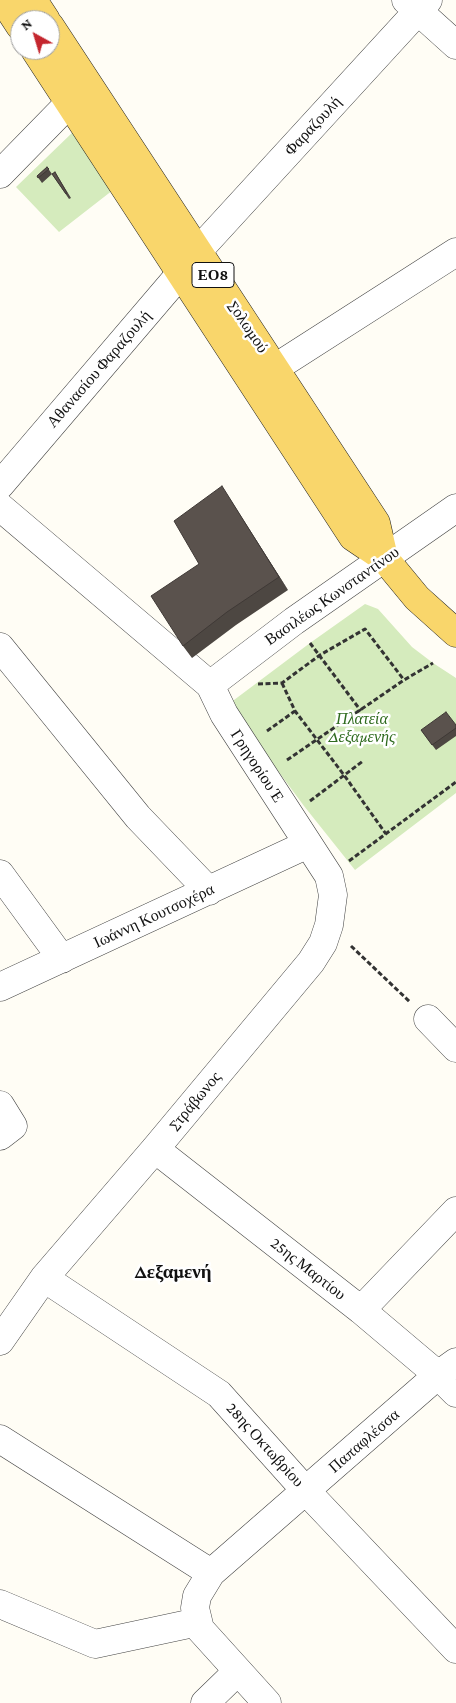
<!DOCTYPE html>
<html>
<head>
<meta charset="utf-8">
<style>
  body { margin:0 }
  #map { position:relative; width:456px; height:1703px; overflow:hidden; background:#fffdf5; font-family:"Crimson Pro",serif }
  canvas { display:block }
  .north { position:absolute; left:10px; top:10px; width:50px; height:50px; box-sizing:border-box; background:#fff; border:1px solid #a0a0a0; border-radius:50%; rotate:321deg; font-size:14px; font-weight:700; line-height:20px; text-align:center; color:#111 }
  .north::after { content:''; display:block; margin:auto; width:18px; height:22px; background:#c4262e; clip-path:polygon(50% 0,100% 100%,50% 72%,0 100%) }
</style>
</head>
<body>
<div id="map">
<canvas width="456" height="1703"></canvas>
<div class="north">N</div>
</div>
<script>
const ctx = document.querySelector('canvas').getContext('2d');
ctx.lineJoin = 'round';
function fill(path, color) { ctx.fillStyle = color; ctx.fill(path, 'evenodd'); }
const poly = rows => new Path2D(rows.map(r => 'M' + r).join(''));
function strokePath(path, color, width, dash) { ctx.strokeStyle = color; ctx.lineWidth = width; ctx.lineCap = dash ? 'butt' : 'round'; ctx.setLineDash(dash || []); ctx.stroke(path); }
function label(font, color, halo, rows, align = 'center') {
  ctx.font = font + ' "Crimson Pro",serif'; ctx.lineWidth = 5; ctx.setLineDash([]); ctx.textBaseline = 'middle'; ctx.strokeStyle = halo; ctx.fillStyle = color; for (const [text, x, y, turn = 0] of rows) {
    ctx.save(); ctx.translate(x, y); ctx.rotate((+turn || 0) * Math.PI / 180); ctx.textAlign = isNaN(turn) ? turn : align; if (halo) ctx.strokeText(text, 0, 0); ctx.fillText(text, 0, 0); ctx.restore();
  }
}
const green = poly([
  [74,131,113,190,59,232,16,187],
  [365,604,378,609,412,647,433,663,456,678,456,793,355,870,304,806,255,740,230,703,310,643]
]);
const path = poly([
  [310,643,361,711],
  [282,683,295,711,344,775,386,834],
  [258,684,282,683,320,655,365,629,404,680],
  [267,731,295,711],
  [287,760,404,680,433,663],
  [310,801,363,761],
  [349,861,456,782],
  [351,946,410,1002]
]);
const minor = poly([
  [406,0,456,45],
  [0,174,85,87],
  [275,368,456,252],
  [0,485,181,273,197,252,428,0],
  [0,507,210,685,224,714,329,876,333,895,329,925,323,943,311,962,155,1149,44,1278,0,1341],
  [0,647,138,817,209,891],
  [210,685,294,621,456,508],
  [0,874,62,959],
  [0,987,308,844],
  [428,1019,456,1048],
  [0,1105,13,1126,0,1136],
  [155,1149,361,1310,438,1375,456,1393],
  [44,1278,219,1394,306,1491,456,1649],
  [361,1310,456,1211],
  [0,1439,211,1573],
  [0,1604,95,1644,198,1622],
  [205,1703,238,1671],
  [267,1703,200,1629,195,1608,197,1596,211,1573,438,1375,456,1362]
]);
const major = poly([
  [3,0,20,26],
  [33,0,46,20],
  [50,26,376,523,384,558],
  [35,50,353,537,384,558,417,598,456,633]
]);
const wall = poly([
  [47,167,52,174,42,183,37,176],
  [55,172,71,198,69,199,52,174],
  [230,499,288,590,236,625,192,658,183,646,199,564],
  [456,725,456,736,436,750,421,730]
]);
const shadedWall = poly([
  [222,486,230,499,288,590,279,577]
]);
const building = poly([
  [47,167,49,169,38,178,37,176,47,167],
  [55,172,67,193,66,194,52,174,55,172],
  [222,486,279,577,227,612,183,646,151,596,199,564,174,521,222,486],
  [446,712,456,725,456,728,432,745,421,730,446,712]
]);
const shields = [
  [213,275,42]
];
const shieldNames = [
  ["ΕΟ8",213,275]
];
const streetNames = [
  ["Φαραζουλή",313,126,-47],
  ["Σολωμού",248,327,56],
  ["Αθανασίου Φαραζουλή",99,369,-49],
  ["Βασιλέως Κωνσταντίνου",332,596,-35],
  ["Γρηγορίου Έ",257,766,57],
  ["Ιωάννη Κουτσοχέρα",154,916,-25],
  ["Στράβωνος",195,1101,-50],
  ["25ης Μαρτίου",308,1269,38],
  ["Παπαφλέσσα",364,1441,-41],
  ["28ης Οκτωβρίου",265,1445,48]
];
const parkNames = [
  ["Πλατεία",362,719],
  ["Δεξαμενής",362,737]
];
const quarterNames = [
  ["Δεξαμενή",173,1272]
];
fill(green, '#d5ebbd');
strokePath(minor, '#444', 29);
strokePath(major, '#222', 29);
strokePath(path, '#333', 3, [5, 2.5]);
strokePath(minor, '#fff', 28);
strokePath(major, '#f9d66b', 28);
fill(wall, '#4d4742');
fill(shadedWall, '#3f3936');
fill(building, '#5a524d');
strokePath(building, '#3f3936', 1);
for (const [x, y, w] of shields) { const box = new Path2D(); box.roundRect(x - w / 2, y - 12.5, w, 25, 4); ctx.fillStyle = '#fff'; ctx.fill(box); strokePath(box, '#111', 1); }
label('bold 15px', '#111', null, shieldNames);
label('16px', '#111', '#fff', streetNames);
label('italic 16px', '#2f6b1f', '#fff', parkNames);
label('bold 19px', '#111', '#fff', quarterNames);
</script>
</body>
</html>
